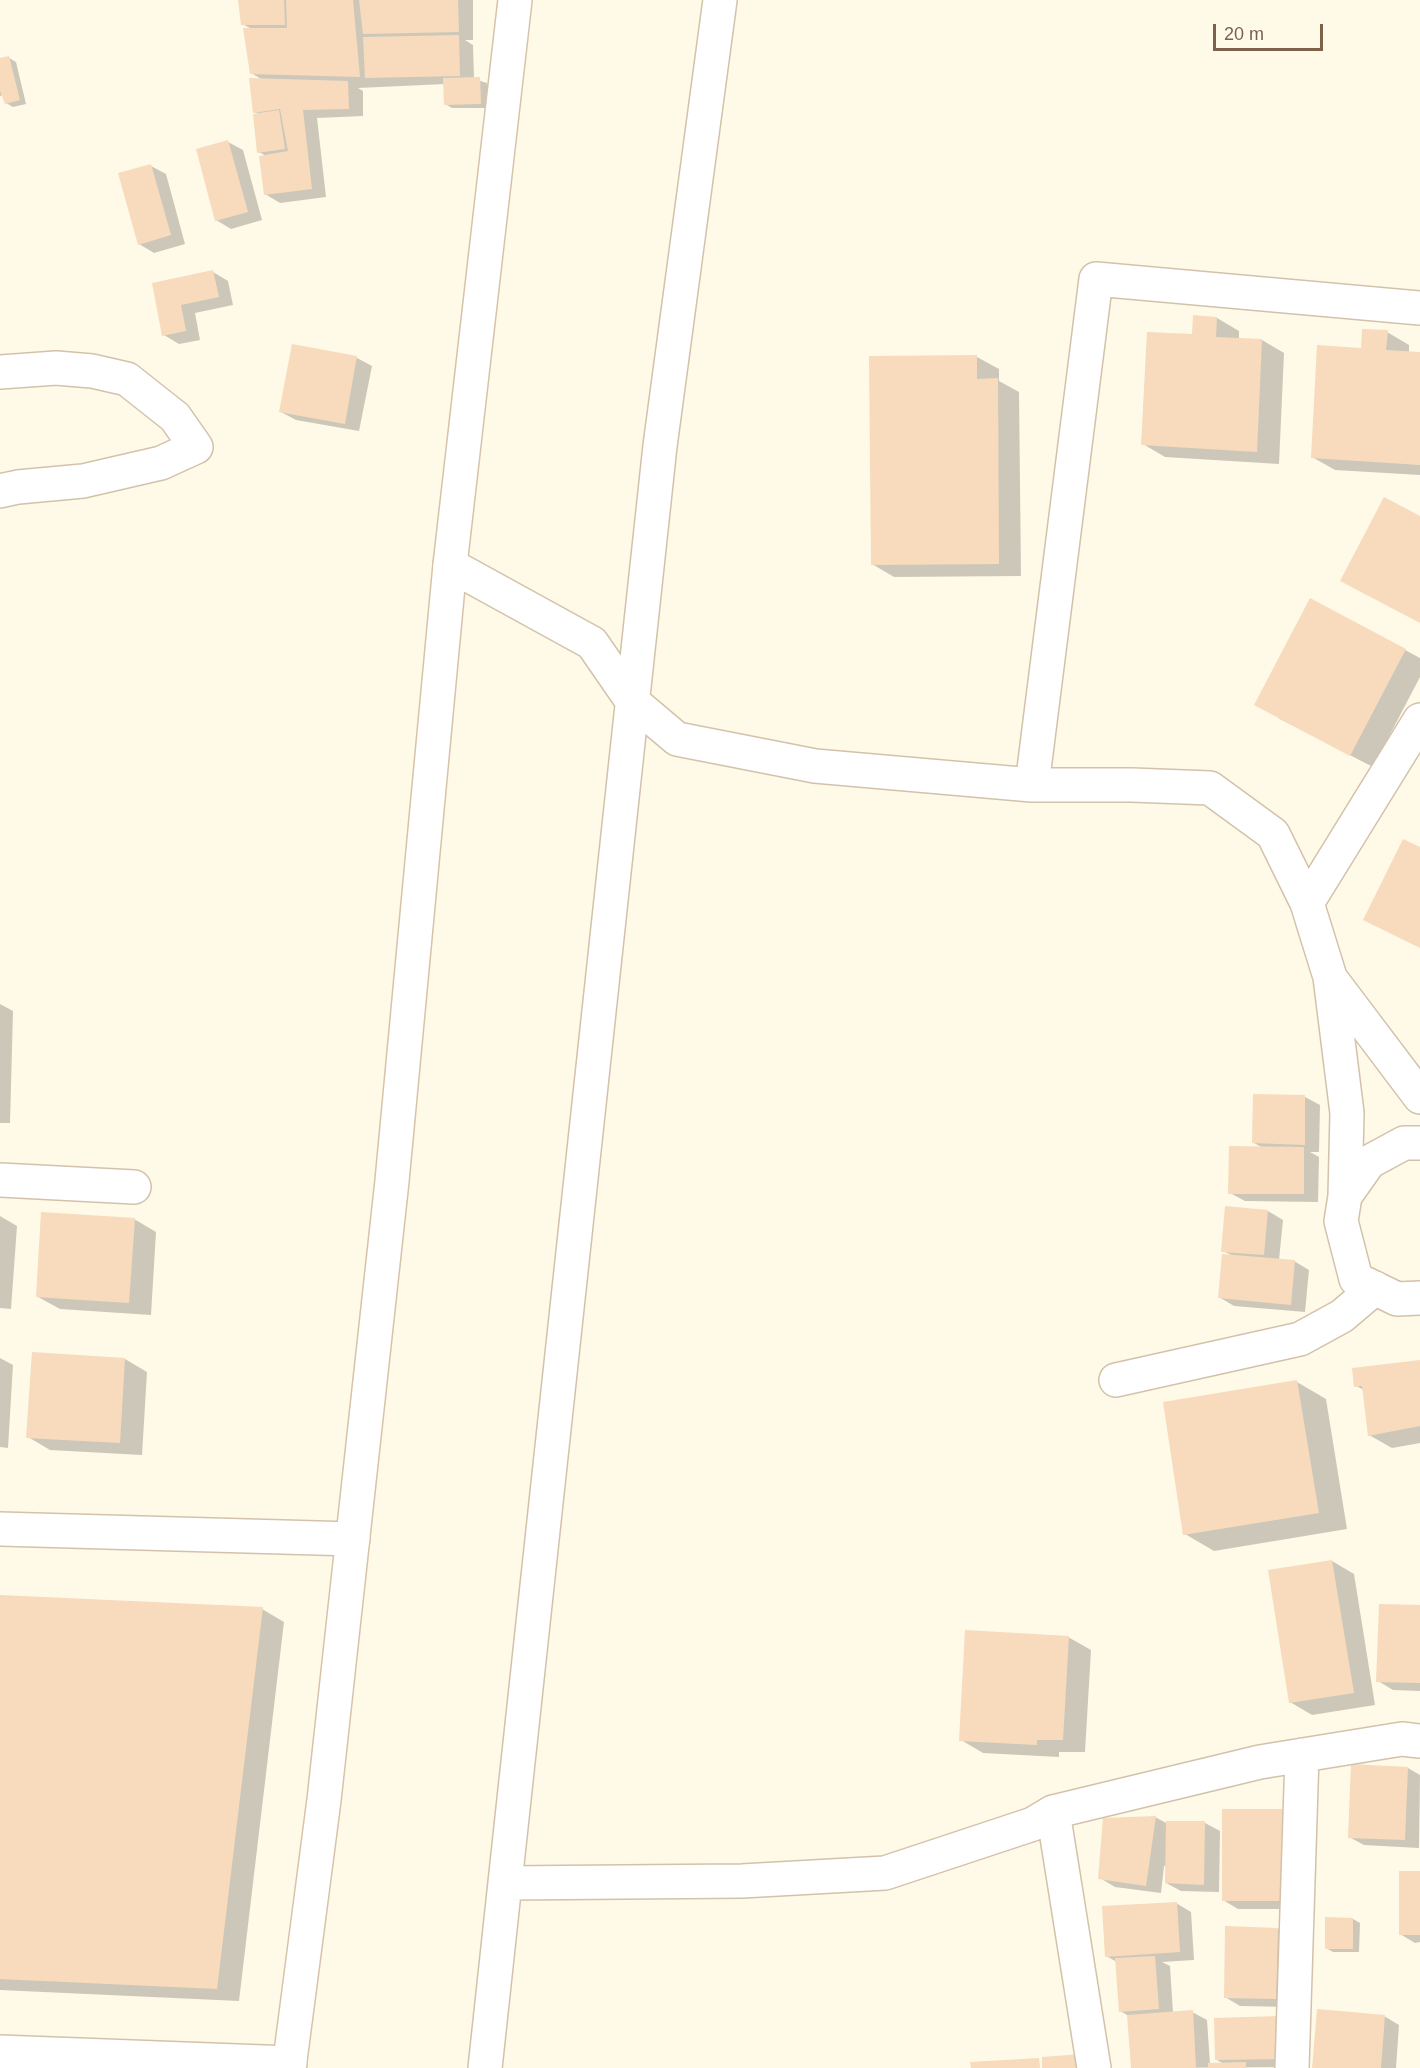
<!DOCTYPE html>
<html>
<head>
<meta charset="utf-8">
<style>
  body { margin:0 }
  #map { position:relative; width:1420px; height:2068px; overflow:hidden; background:#fff9e8; font-family:Helvetica,sans-serif }
  canvas { display:block }
  .scale { position:absolute; left:1213px; top:24px; width:110px; height:27px; box-sizing:border-box; border:3px solid #7d6148; border-top:0; padding-left:8px; font-size:18px; line-height:21px; white-space:nowrap; color:#7d6148; -webkit-text-stroke:4px #fffbf0; paint-order:stroke }
</style>
</head>
<body>
<div id="map">
<canvas width="1420" height="2068"></canvas>
<div class="scale">20 m</div>
</div>
<script>
const ctx = document.querySelector('canvas').getContext('2d');
ctx.lineJoin = 'round';
function fill(path, color) { ctx.fillStyle = color; ctx.fill(path, 'evenodd'); }
const poly = rows => new Path2D(rows.map(r => 'M' + r).join(''));
function strokePath(path, color, width, dash) { ctx.strokeStyle = color; ctx.lineWidth = width; ctx.lineCap = dash ? 'butt' : 'round'; ctx.setLineDash(dash || []); ctx.stroke(path); }
const shadow = poly([
  [239,0,473,0,473,40,465,40,473,45,474,79,487,83,487,108,452,108,445,104,445,84,358,88,363,91,363,116,317,118,326,197,280,203,265,194,266,156,259,152,259,114,254,112,263,80,251,73,252,29,242,24],
  [9,58,16,62,26,104,13,107,6,103,4,95,0,96,0,60],
  [228,142,243,150,262,220,231,229,216,220],
  [151,166,166,174,185,244,154,253,139,244],
  [213,272,228,281,233,305,195,313,200,340,179,344,164,335,154,284],
  [1194,317,1217,318,1239,331,1239,339,1262,340,1284,353,1279,464,1165,457,1143,444,1193,336],
  [1387,332,1409,345,1409,353,1420,353,1420,475,1335,470,1312,457,1363,349],
  [293,346,357,358,372,366,359,431,296,420,281,412],
  [977,357,999,369,999,381,1019,392,1021,576,894,577,872,564],
  [1405,650,1420,658,1420,677,1373,767,1278,718],
  [0,1004,13,1011,10,1123,0,1123],
  [1305,1097,1320,1105,1319,1152,1310,1152,1319,1157,1318,1202,1245,1201,1230,1193,1263,1148,1254,1143],
  [1268,1211,1283,1220,1279,1260,1294,1261,1309,1270,1305,1312,1234,1306,1219,1297,1233,1256,1223,1251],
  [0,1216,17,1226,11,1309,0,1308],
  [134,1219,156,1232,151,1315,60,1309,38,1297],
  [0,1358,13,1365,8,1448,0,1447],
  [125,1359,147,1372,142,1455,50,1450,28,1437],
  [1420,1361,1420,1443,1392,1448,1369,1435,1364,1390,1356,1386],
  [1297,1382,1326,1399,1347,1529,1214,1551,1185,1534],
  [1332,1561,1354,1574,1375,1705,1312,1715,1290,1702],
  [0,1597,262,1609,284,1622,239,2001,0,1990],
  [1420,1607,1420,1691,1393,1690,1378,1681],
  [1068,1637,1091,1650,1085,1752,1059,1752,1059,1757,983,1753,961,1740],
  [1408,1768,1420,1775,1419,1848,1364,1845,1349,1837],
  [1223,1811,1298,1909,1238,1909,1223,1900],
  [1155,1817,1168,1824,1168,1822,1205,1823,1220,1831,1219,1892,1181,1891,1166,1883,1167,1866,1164,1866,1161,1893,1115,1887,1100,1878],
  [1420,1872,1420,1942,1415,1943,1400,1934],
  [1176,1903,1191,1912,1194,1960,1162,1962,1170,1966,1173,2013,1192,2012,1207,2020,1210,2064,1224,2064,1217,2060,1295,2026,1296,2067,1132,2068,1129,2016,1120,2011,1117,1962,1106,1956],
  [1353,1919,1360,1923,1359,1952,1333,1952,1326,1948],
  [1278,1929,1293,1938,1291,2007,1240,2006,1225,1997],
  [1384,2016,1399,2025,1396,2068,1314,2068]
]);
const building = poly([
  [238,0,284,0,285,25,241,25],
  [286,0,353,0,360,77,250,74,243,28,287,28],
  [359,0,458,0,459,32,363,34],
  [459,35,460,76,365,78,363,37],
  [9,56,20,100,5,104,0,91,0,58],
  [480,77,481,104,444,105,443,78],
  [249,78,348,81,349,109,303,110,312,189,264,195,259,156,288,151,280,109,253,113],
  [279,110,285,149,257,153,253,114],
  [228,140,248,212,215,221,196,149],
  [151,164,171,235,138,245,118,173],
  [213,270,219,297,181,305,186,331,162,336,152,283],
  [1193,315,1217,317,1216,337,1262,339,1257,452,1141,445,1147,332,1192,334],
  [1362,329,1388,330,1386,350,1420,352,1420,465,1311,458,1317,345,1361,348],
  [292,344,357,356,345,424,279,412],
  [977,355,977,379,998,378,999,564,871,565,869,356],
  [1384,497,1420,516,1420,623,1340,581],
  [1310,598,1406,649,1350,756,1254,705],
  [1403,839,1420,847,1420,948,1363,920],
  [1253,1094,1305,1095,1305,1145,1252,1143],
  [1229,1146,1304,1147,1304,1194,1228,1194],
  [1225,1206,1268,1210,1264,1255,1221,1252],
  [41,1212,135,1218,129,1303,36,1297],
  [1222,1254,1295,1260,1291,1305,1218,1298],
  [32,1352,125,1358,120,1443,26,1438],
  [1420,1360,1420,1426,1368,1436,1362,1386,1354,1387,1352,1368],
  [1297,1380,1319,1513,1183,1535,1163,1402],
  [1332,1560,1354,1693,1289,1703,1268,1570],
  [0,1595,263,1607,217,1989,0,1979],
  [1379,1604,1420,1605,1420,1683,1376,1682],
  [965,1630,1069,1636,1063,1740,1037,1740,1037,1745,959,1741],
  [1351,1764,1408,1767,1405,1840,1348,1838],
  [1222,1809,1284,1809,1284,1901,1222,1901],
  [1156,1816,1146,1886,1098,1879,1103,1818],
  [1166,1821,1205,1821,1204,1885,1165,1883],
  [1399,1871,1420,1871,1420,1935,1399,1935],
  [1177,1902,1180,1952,1105,1957,1102,1906],
  [1325,1917,1353,1918,1353,1949,1325,1949],
  [1225,1926,1278,1928,1276,1999,1224,1998],
  [1155,1956,1159,2009,1119,2012,1115,1958],
  [1317,2009,1385,2015,1381,2068,1312,2068],
  [1193,2010,1196,2068,1131,2068,1127,2015],
  [1280,2016,1281,2059,1215,2060,1214,2018],
  [1082,2054,1083,2068,1042,2068,1042,2057],
  [1039,2058,1040,2068,971,2068,970,2062],
  [1246,2062,1246,2068,1208,2068,1208,2063]
]);
const street = poly([
  [0,372,56,368,92,371,127,379,175,417,196,447,161,463,83,481,18,487,0,491],
  [450,565,592,643,632,701,677,739,815,766,1032,785,1132,785,1210,788,1273,834,1307,903,1330,977,1347,1113,1345,1196],
  [1032,785,1096,279,1420,308],
  [1307,903,1420,720],
  [1331,979,1420,1097],
  [1420,1143,1404,1143,1369,1162,1345,1196,1341,1221,1356,1279,1397,1299,1420,1298],
  [0,1180,134,1187],
  [1116,1380,1300,1339,1342,1316,1375,1288],
  [0,1529,353,1539],
  [1053,1812,1094,2068],
  [505,1883,742,1881,885,1873,1033,1824,1053,1812,1260,1762,1402,1739,1420,1741],
  [0,2052,290,2063],
  [485,2068,660,446,720,0],
  [1292,2068,1302,1755]
]);
const secondary = poly([
  [289,2068,324,1800,392,1181,450,565,515,0]
]);
fill(shadow, '#0003');
fill(building, '#f7dbbc');
strokePath(street, '#d3c2ab', 36);
strokePath(secondary, '#d7c3a9', 36);
strokePath(street, '#fff', 33);
strokePath(secondary, '#fff', 33);
</script>
</body>
</html>
